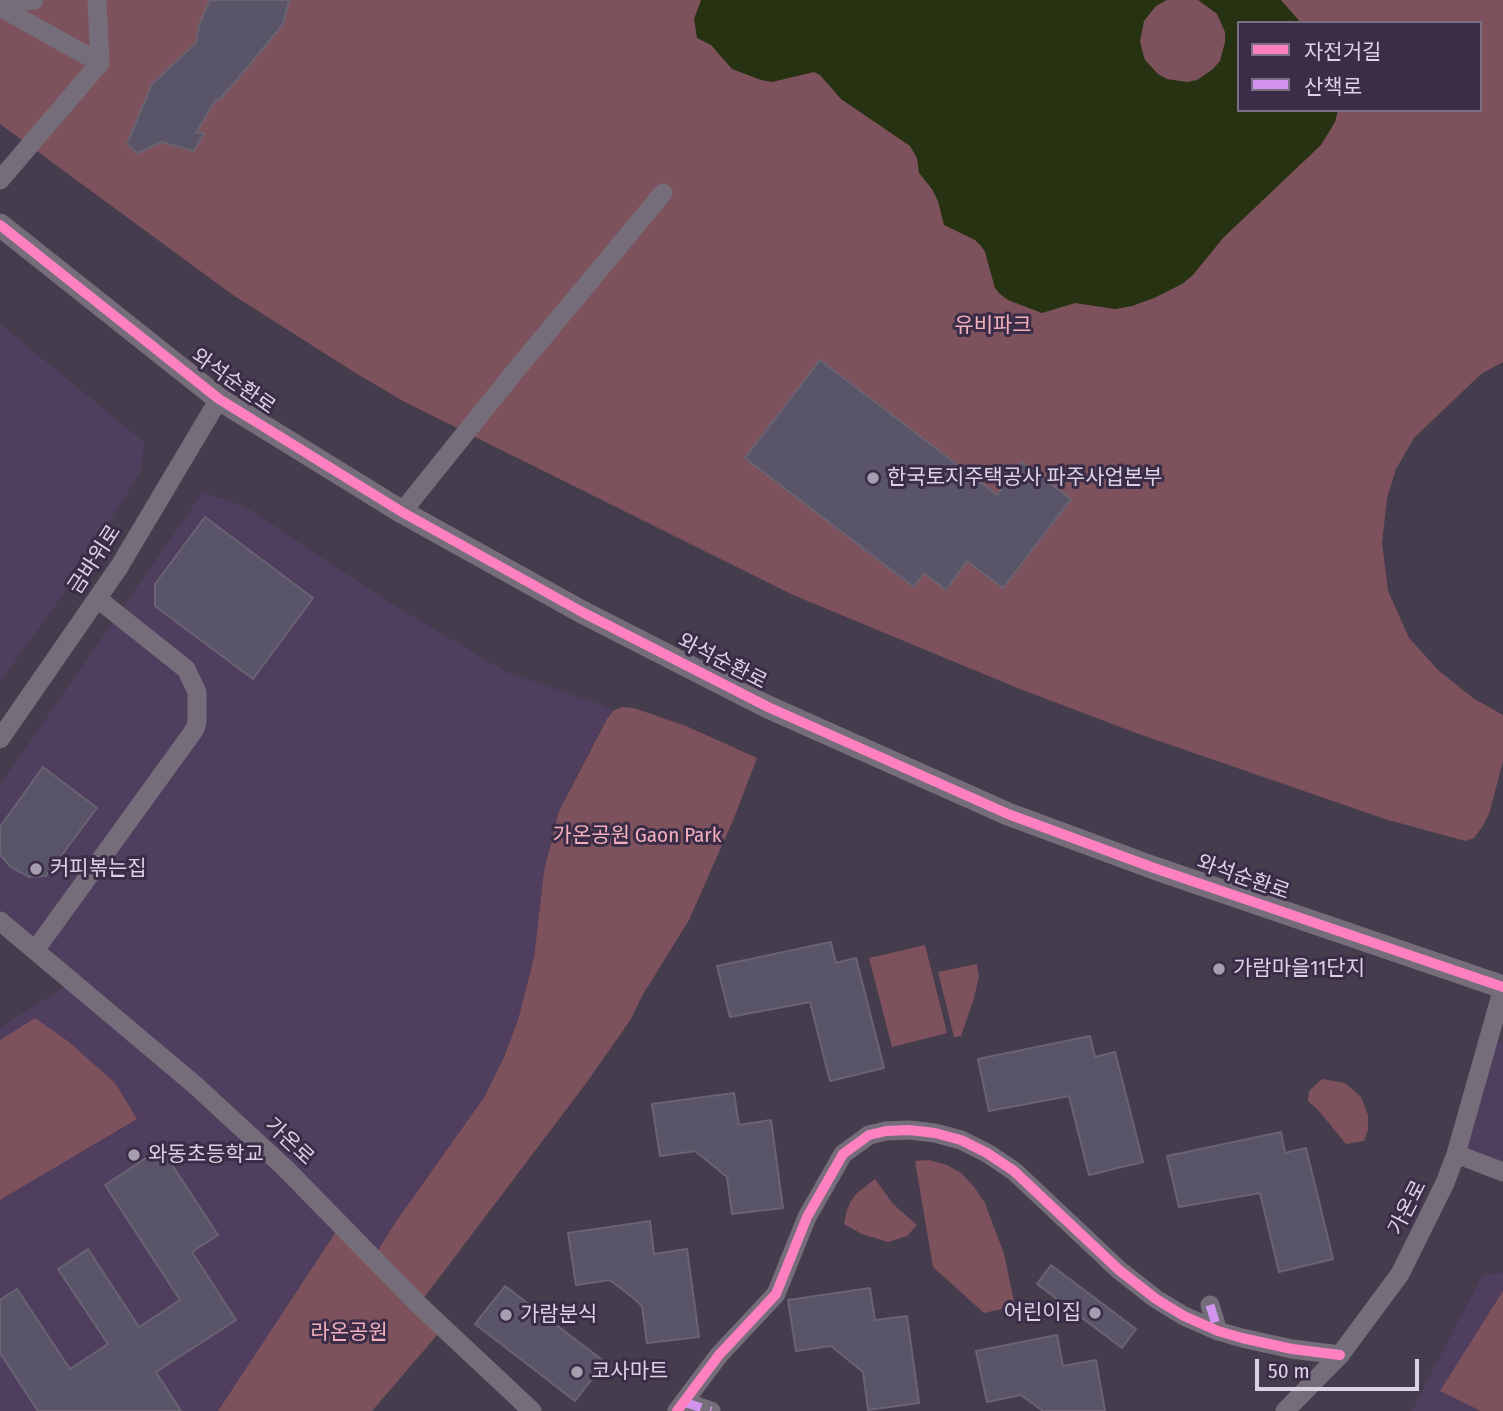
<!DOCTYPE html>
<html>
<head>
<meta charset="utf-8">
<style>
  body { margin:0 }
  #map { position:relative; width:1503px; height:1411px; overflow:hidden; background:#453d4d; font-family:"Fira Sans Condensed","Noto Sans KR",sans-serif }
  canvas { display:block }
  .legend { position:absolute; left:1237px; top:21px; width:245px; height:91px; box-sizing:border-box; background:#3b2d48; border:2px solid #7b6f86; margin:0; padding:9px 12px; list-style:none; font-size:21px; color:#dbd3e4 }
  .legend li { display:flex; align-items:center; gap:14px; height:35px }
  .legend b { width:35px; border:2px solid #7b6f86 }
  .scale { position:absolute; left:1255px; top:1359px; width:164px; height:32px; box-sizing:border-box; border:4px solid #dbd3e4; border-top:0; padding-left:9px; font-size:21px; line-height:24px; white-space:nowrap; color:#dbd3e4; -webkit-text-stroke:5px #3b2d48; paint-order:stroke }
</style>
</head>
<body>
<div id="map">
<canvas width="1503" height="1411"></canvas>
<ul class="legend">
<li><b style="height:9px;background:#ff80c0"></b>자전거길</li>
<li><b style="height:9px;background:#d193ec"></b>산책로</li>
</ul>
<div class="scale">50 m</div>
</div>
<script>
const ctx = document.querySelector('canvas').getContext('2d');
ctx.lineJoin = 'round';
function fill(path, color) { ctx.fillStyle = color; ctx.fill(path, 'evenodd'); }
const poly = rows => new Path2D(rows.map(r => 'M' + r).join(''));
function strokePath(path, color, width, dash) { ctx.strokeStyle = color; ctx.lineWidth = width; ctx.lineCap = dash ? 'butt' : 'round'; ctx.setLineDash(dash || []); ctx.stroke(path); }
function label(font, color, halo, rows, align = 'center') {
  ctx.font = font + ' "Fira Sans Condensed","Noto Sans KR",sans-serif'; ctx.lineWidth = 6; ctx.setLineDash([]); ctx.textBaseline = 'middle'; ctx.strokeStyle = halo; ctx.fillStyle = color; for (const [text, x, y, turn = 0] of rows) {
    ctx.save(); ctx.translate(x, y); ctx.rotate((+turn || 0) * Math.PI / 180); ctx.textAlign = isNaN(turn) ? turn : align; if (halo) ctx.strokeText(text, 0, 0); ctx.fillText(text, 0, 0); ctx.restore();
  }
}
const built = poly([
  [0,324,144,442,141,471,65,592,0,682],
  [203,492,244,506,384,599,508,673,602,705,613,711,601,729,568,792,553,831,544,871,534,958,518,1020,496,1076,485,1096,395,1223,374,1257,340,1225,218,1411,0,1411,0,1028,73,981,0,921,0,785],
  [1489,1038,1503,1042,1503,1172,1456,1154],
  [1503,1273,1503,1411,1412,1411,1483,1274]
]);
const green = poly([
  [0,0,1503,0,1503,362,1481,374,1414,438,1396,469,1387,498,1382,543,1388,591,1409,638,1439,671,1473,698,1503,715,1503,761,1489,814,1482,827,1474,838,1465,841,1385,819,1136,733,1020,689,793,595,403,401,354,372,233,295,0,124],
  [1239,23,1480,23,1480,110,1239,110],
  [622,707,634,708,686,726,757,758,734,818,689,920,642,996,631,1019,587,1082,420,1303,444,1327,372,1411,218,1411,341,1224,374,1257,395,1223,485,1096,504,1057,518,1020,534,958,544,871,559,811,607,719,613,711],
  [925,945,947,1033,892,1047,869,958],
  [977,964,979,977,974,998,961,1036,954,1037,938,972],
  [35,1018,69,1042,115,1083,137,1119,0,1200,0,1040],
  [1322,1079,1345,1083,1361,1097,1368,1115,1368,1130,1364,1141,1346,1144,1319,1111,1308,1101,1309,1091],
  [929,1160,947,1165,961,1173,974,1187,985,1203,1004,1254,1015,1306,984,1313,933,1267,915,1161],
  [875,1179,893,1204,917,1225,907,1236,888,1242,862,1234,844,1224,847,1210,851,1201,857,1193],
  [1503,1291,1503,1411,1481,1411,1440,1391]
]);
const water = poly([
  [701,0,1167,0,1156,6,1144,21,1140,41,1142,50,1145,60,1158,74,1167,79,1187,82,1197,80,1213,69,1220,61,1225,42,1225,32,1217,14,1198,0,1281,0,1301,23,1239,23,1239,110,1338,110,1335,122,1321,145,1223,238,1193,275,1182,284,1154,298,1132,306,1115,309,1075,303,1042,313,1008,300,1000,294,995,288,985,252,981,246,975,240,944,225,938,201,932,189,919,173,917,158,910,146,841,99,820,75,814,72,772,82,761,80,732,69,711,45,697,38,694,19]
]);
const building = poly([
  [210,0,289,0,283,24,247,68,220,99,215,101,196,133,204,133,194,151,161,142,138,153,127,144,152,84,196,43,199,25,210,0],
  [820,360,997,495,1022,462,1071,499,1003,588,967,561,946,590,924,573,914,587,745,458,820,360],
  [205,517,313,598,253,679,155,606,155,584,205,517],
  [43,767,97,808,46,876,29,877,11,867,0,855,0,827,43,767],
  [831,942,836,963,856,958,884,1068,830,1081,810,1002,730,1017,717,966,831,942],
  [1090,1036,1095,1057,1115,1052,1143,1162,1089,1175,1069,1096,989,1111,978,1059,1090,1036],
  [734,1093,739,1125,771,1120,783,1208,732,1214,727,1177,716,1168,695,1151,660,1156,652,1104,734,1093],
  [1281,1132,1285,1153,1306,1148,1333,1259,1279,1272,1260,1193,1179,1207,1167,1156,1281,1132],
  [161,1148,218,1235,192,1252,236,1320,156,1372,181,1411,38,1411,0,1353,0,1300,17,1289,70,1369,108,1344,58,1269,88,1249,139,1327,180,1300,105,1185,161,1148],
  [650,1221,654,1254,687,1249,699,1337,647,1343,642,1306,632,1297,610,1280,576,1285,568,1233,650,1221],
  [1051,1265,1136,1329,1122,1348,1037,1284,1051,1265],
  [505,1286,605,1362,575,1401,475,1324,505,1286],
  [870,1288,875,1320,907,1316,919,1403,868,1410,863,1372,852,1363,831,1346,796,1351,788,1300,870,1288],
  [1057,1335,1063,1366,1096,1360,1105,1411,1043,1411,1021,1395,987,1402,976,1351,1057,1335]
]);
const minor = poly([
  [0,4,34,0],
  [0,7,100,63,97,0],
  [0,180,100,63],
  [402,512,512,375,663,193],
  [0,739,119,567,219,399],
  [0,921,195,1085,286,1169,419,1305,532,1411],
  [36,949,195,729,197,722,197,692,186,669,98,599],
  [1456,1154,1503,1172],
  [1210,1305,1218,1331],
  [684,1402,711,1411],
  [677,1411,719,1355,776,1294,807,1217,843,1154,869,1135,886,1131,909,1130,935,1133,961,1140,987,1153,1014,1171,1119,1270,1156,1299,1184,1316,1218,1331,1242,1338,1292,1349,1340,1355],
  [1285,1411,1340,1355,1400,1274,1445,1183,1456,1154,1503,988]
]);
const tertiary = poly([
  [0,225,219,399,402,512,582,612,768,707,1008,814,1154,868,1503,987]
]);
const quiet = poly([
  [1210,1305,1218,1331],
  [684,1402,711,1411]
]);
const cycleway = poly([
  [0,225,219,399,402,512,582,612,768,707,1008,814,1154,868,1503,987],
  [677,1411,719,1355,776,1294,807,1217,843,1154,869,1135,886,1131,909,1130,935,1133,961,1140,987,1153,1014,1171,1119,1270,1156,1299,1184,1316,1218,1331,1242,1338,1292,1349,1340,1355]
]);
const markers = [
  [873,478,7,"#a69eaf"],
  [36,869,7,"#a69eaf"],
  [1219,969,7,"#a69eaf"],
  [134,1155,7,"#a69eaf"],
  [1095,1313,7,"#a69eaf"],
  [506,1315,7,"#a69eaf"],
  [577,1372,7,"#a69eaf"]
];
const parkNames = [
  ["유비파크",993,326],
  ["가온공원 Gaon Park",637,836],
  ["라온공원",349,1333]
];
const streetNames = [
  ["와석순환로",233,382,35],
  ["금바위로",95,560,-57],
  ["와석순환로",722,662,27],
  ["와석순환로",1243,878,19],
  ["가온로",289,1142,43],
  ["가온로",1408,1208,-63]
];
const poiNames = [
  ["한국토지주택공사 파주사업본부",887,478],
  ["커피볶는집",50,869],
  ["가람마을11단지",1233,969],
  ["와동초등학교",148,1155],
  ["어린이집",1081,1313,"right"],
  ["가람분식",520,1315],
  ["코사마트",591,1372]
];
fill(built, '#4f3e5e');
fill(green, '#7e525c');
fill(water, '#263211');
fill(building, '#595468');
strokePath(building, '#696372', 2);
strokePath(minor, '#756e7a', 19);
strokePath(tertiary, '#756e7a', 23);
strokePath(quiet, '#d193ec', 9, [18, 9]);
strokePath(cycleway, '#ff80c0', 10);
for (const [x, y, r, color] of markers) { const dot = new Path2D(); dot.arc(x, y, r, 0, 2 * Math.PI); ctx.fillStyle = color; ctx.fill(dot); strokePath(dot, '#3b2d48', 2.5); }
label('21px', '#f3afbb', '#3b2d48', parkNames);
label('21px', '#dbd3e4', '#3b2d48', streetNames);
label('21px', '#dbd3e4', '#3b2d48', poiNames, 'left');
</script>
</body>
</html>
